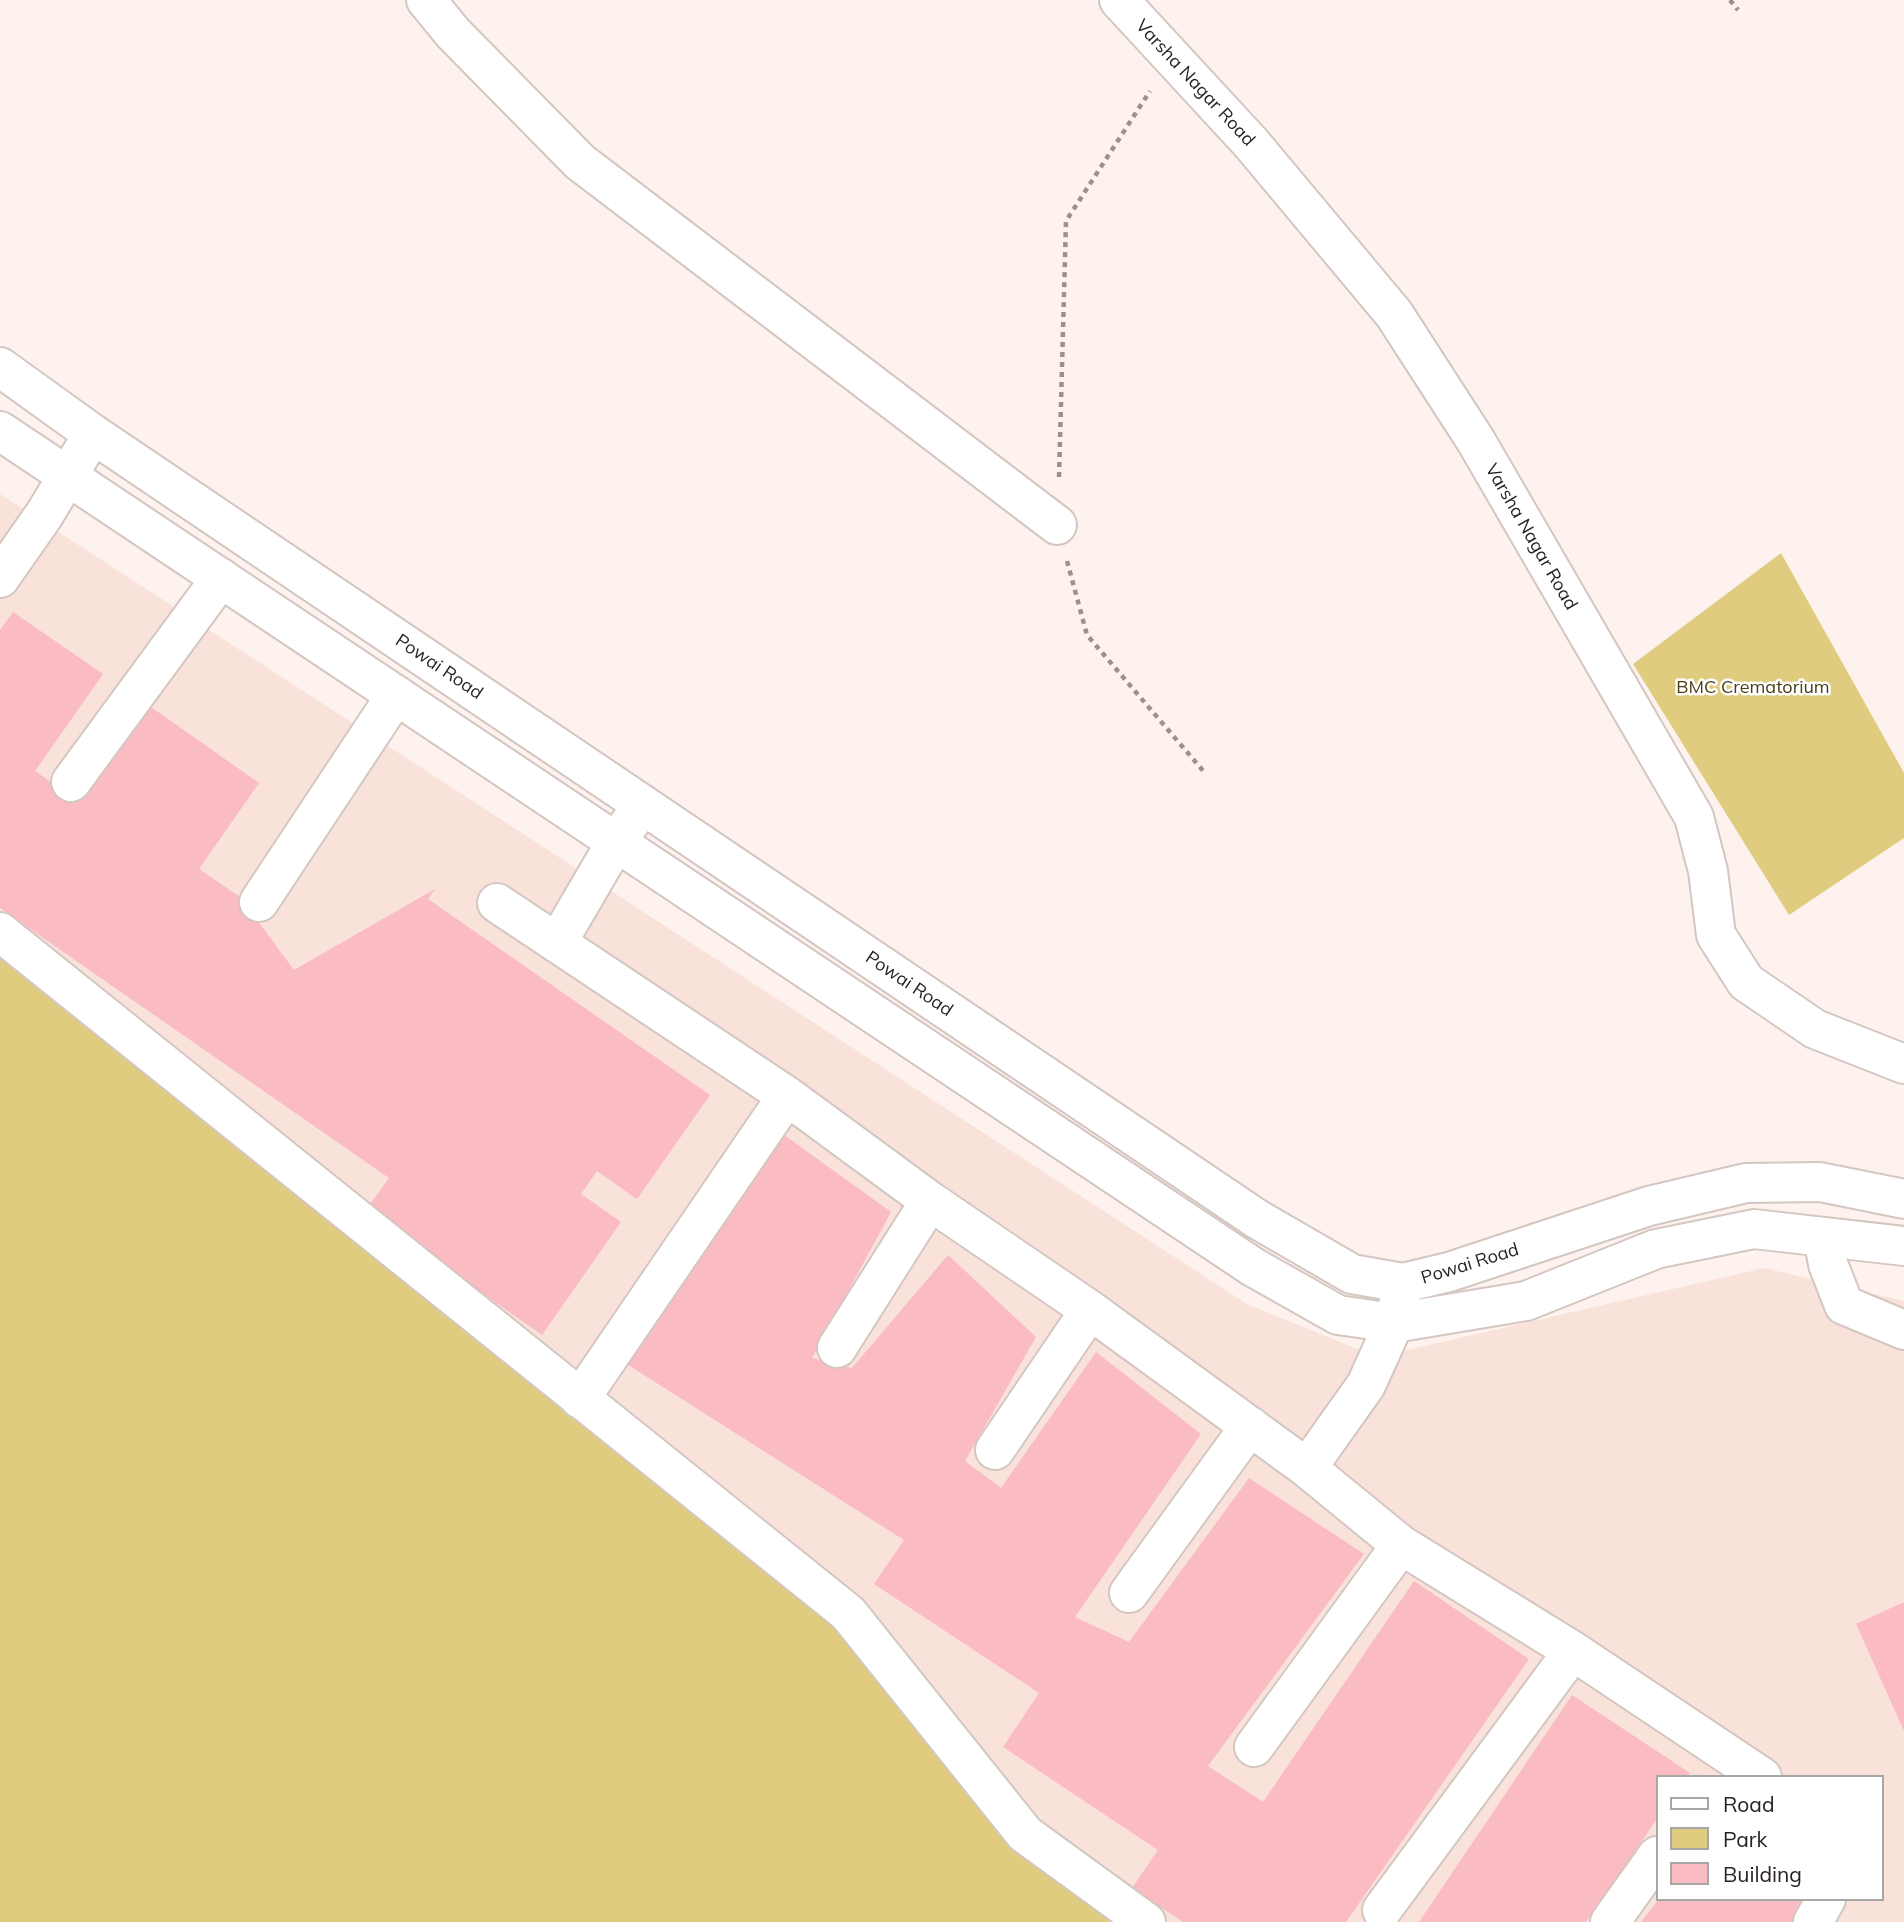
<!DOCTYPE html>
<html>
<head>
<meta charset="utf-8">
<style>
  body { margin:0 }
  #map { position:relative; width:1904px; height:1922px; overflow:hidden; background:#fef2ee; font-family:Mulish,sans-serif }
  canvas { display:block }
  .legend { position:absolute; left:1656px; top:1775px; width:228px; height:126px; box-sizing:border-box; background:#fff; border:2px solid #a9a7a6; margin:0; padding:9px 12px; list-style:none; font-size:21px; color:#282321 }
  .legend li { display:flex; align-items:center; gap:14px; height:35px }
  .legend b { width:35px; border:2px solid #a9a7a6 }
</style>
</head>
<body>
<div id="map">
<canvas width="1904" height="1922"></canvas>
<ul class="legend">
<li><b style="height:9px;background:#fff"></b>Road</li>
<li><b style="height:19px;background:#dfcc7f"></b>Park</li>
<li><b style="height:19px;background:#fabbc2"></b>Building</li>
</ul>
</div>
<script>
const ctx = document.querySelector('canvas').getContext('2d');
ctx.lineJoin = 'round';
function fill(path, color) { ctx.fillStyle = color; ctx.fill(path, 'evenodd'); }
const poly = rows => new Path2D(rows.map(r => 'M' + r).join(''));
function strokePath(path, color, width, dash) { ctx.strokeStyle = color; ctx.lineWidth = width; ctx.lineCap = dash ? 'butt' : 'round'; ctx.setLineDash(dash || []); ctx.stroke(path); }
function label(font, color, halo, rows, align = 'center') {
  ctx.font = font + ' Mulish,sans-serif'; ctx.lineWidth = 5; ctx.setLineDash([]); ctx.textBaseline = 'middle'; ctx.strokeStyle = halo; ctx.fillStyle = color; for (const [text, x, y, turn = 0] of rows) {
    ctx.save(); ctx.translate(x, y); ctx.rotate((+turn || 0) * Math.PI / 180); ctx.textAlign = isNaN(turn) ? turn : align; if (halo) ctx.strokeText(text, 0, 0); ctx.fillText(text, 0, 0); ctx.restore();
  }
}
const built = poly([
  [0,494,1247,1304,1377,1357,1764,1268,1904,1301,1904,1922,1126,1922,0,969],
  [1657,1777,1881,1777,1881,1899,1657,1899]
]);
const green = poly([
  [1781,553,1904,773,1904,838,1789,915,1633,664],
  [0,929,756,1518,1129,1922,0,1922]
]);
const building = poly([
  [13,612,103,674,35,771,73,797,141,700,259,783,199,869,240,897,294,970,435,889,428,899,710,1095,637,1199,597,1171,581,1194,621,1222,542,1335,365,1211,389,1178,0,908,0,630],
  [780,1132,891,1212,812,1358,852,1368,948,1255,1036,1337,965,1461,1001,1488,1096,1352,1201,1434,1075,1617,1129,1642,1249,1478,1364,1554,1208,1766,1263,1802,1414,1581,1529,1659,1346,1922,1183,1922,1132,1888,1158,1850,1003,1747,1039,1693,874,1584,904,1540,625,1363],
  [1904,1602,1904,1731,1856,1624],
  [1572,1695,1690,1773,1687,1777,1657,1777,1657,1819,1586,1922,1419,1922],
  [1659,1899,1809,1899,1796,1922,1641,1922]
]);
const path = poly([
  [1730,0,1738,10],
  [1059,477,1066,221,1150,91],
  [1067,561,1087,635,1205,773]
]);
const minor = poly([
  [426,0,453,33,580,162,1057,525],
  [1119,0,1251,143,1394,314,1476,441,1694,817,1708,871,1716,935,1746,982,1815,1029,1904,1064],
  [0,578,44,515,93,434],
  [71,782,221,578],
  [259,902,396,695],
  [497,903,787,1096,930,1201,1090,1310,1307,1468,1401,1545,1573,1651,1762,1777],
  [0,932,848,1613,1025,1834,1146,1922],
  [557,943,616,842,643,805],
  [1823,1237,1828,1264,1844,1305,1904,1330],
  [837,1348,930,1201],
  [580,1399,787,1096],
  [995,1450,1090,1310],
  [1307,1468,1366,1385,1394,1323,1401,1292],
  [1129,1593,1250,1426],
  [1254,1747,1401,1545],
  [1382,1910,1573,1651],
  [1610,1922,1657,1856],
  [1813,1922,1826,1899]
]);
const major = poly([
  [0,367,93,434,1257,1219,1352,1274,1403,1283,1449,1272,1649,1206,1746,1183,1820,1182,1904,1199],
  [0,431,1253,1267,1338,1315,1394,1323,1526,1301,1656,1249,1754,1229,1904,1246]
]);
const streetNames = [
  ["Varsha Nagar Road",1195,83,47],
  ["Varsha Nagar Road",1531,537,60],
  ["Powai Road",439,667,34],
  ["Powai Road",909,984,34],
  ["Powai Road",1470,1264,-17]
];
const parkNames = [
  ["BMC Crematorium",1753,688]
];
fill(built, '#f9e2da');
fill(green, '#dfcc7f');
fill(building, '#fabbc2');
strokePath(minor, '#d4c6c1', 42);
strokePath(major, '#d4c6c1', 42);
strokePath(path, '#9a918e', 4.5, [5, 5]);
strokePath(minor, '#fff', 38);
strokePath(major, '#fff', 38);
label('18px', '#282321', '#fff', streetNames);
label('18px', '#4a3f16', '#fff', parkNames);
</script>
</body>
</html>
